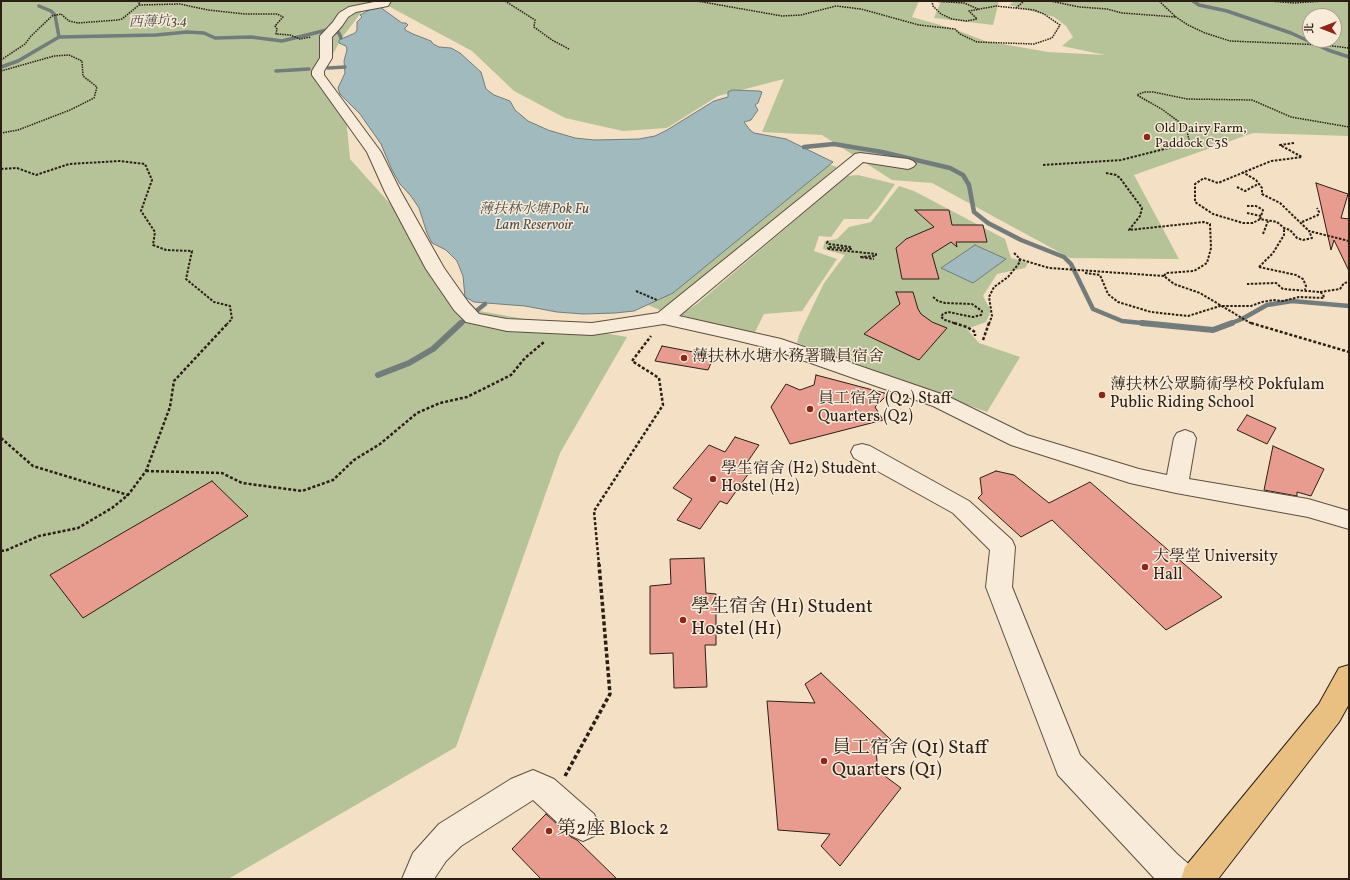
<!DOCTYPE html>
<html>
<head>
<meta charset="utf-8">
<style>
  body { margin:0 }
  #map { position:relative; width:1350px; height:880px; overflow:hidden; background:#f4e0c4; font-family:Vollkorn,"Noto Serif TC",serif }
  canvas { display:block }
  .frame { position:absolute; inset:0; border:2px solid #2b1f15; pointer-events:none }
  .north { position:absolute; left:1302px; top:8px; width:40px; height:40px; box-sizing:border-box; background:#f8ebd9; border:1px solid #a6998b; border-radius:50%; rotate:270deg; font-size:11px; font-weight:700; line-height:16px; text-align:center; color:#2b1f15 }
  .north::after { content:''; display:block; margin:auto; width:14px; height:18px; background:#8f2418; clip-path:polygon(50% 0,100% 100%,50% 72%,0 100%) }
</style>
</head>
<body>
<div id="map">
<canvas width="1350" height="880"></canvas>
<div class="frame"></div>
<div class="north">北</div>
</div>
<script>
const ctx = document.querySelector('canvas').getContext('2d');
ctx.lineJoin = 'round';
function fill(path, color) { ctx.fillStyle = color; ctx.fill(path, 'evenodd'); }
const poly = rows => new Path2D(rows.map(r => 'M' + r).join(''));
function strokePath(path, color, width, dash) { ctx.strokeStyle = color; ctx.lineWidth = width; ctx.lineCap = dash ? 'butt' : 'round'; ctx.setLineDash(dash || []); ctx.stroke(path); }
function label(font, color, halo, rows, align = 'center') {
  ctx.font = font + ' Vollkorn,"Noto Serif TC",serif'; ctx.lineWidth = 3; ctx.setLineDash([]); ctx.textBaseline = 'middle'; ctx.strokeStyle = halo; ctx.fillStyle = color; for (const [text, x, y, turn = 0] of rows) {
    ctx.save(); ctx.translate(x, y); ctx.rotate((+turn || 0) * Math.PI / 180); ctx.textAlign = isNaN(turn) ? turn : align; if (halo) ctx.strokeText(text, 0, 0); ctx.fillText(text, 0, 0); ctx.restore();
  }
}
const green = poly([
  [1,1,370,1,341,39,323,73,345,107,350,159,393,207,468,309,627,337,560,453,456,747,228,879,1,879],
  [379,1,919,1,912,17,954,29,985,41,1048,52,1105,55,1062,46,1073,37,1066,26,1054,17,1009,5,1015,1,1349,1,1349,136,1253,133,1134,175,1179,259,1070,258,932,183,892,180,822,135,762,132,784,79,718,96,667,128,623,131,565,118,514,91,472,51],
  [1310,16,1334,16,1334,40,1310,40],
  [941,1,999,1,993,25,934,18],
  [825,163,837,167,662,311,648,305],
  [858,175,895,184,878,208,868,219,844,219,831,237,819,236,814,251,837,259,802,311,764,314,754,334,680,315,697,304,847,176],
  [899,186,914,191,1005,239,1011,258,1028,263,1025,268,997,274,983,296,991,311,986,322,967,329,979,343,1020,357,987,412,797,343,799,335,824,283,845,255,823,249,825,241,837,239,849,227,871,222]
]);
const water = poly([
  [375,7,380,7,402,23,406,23,408,25,405,28,405,30,413,34,431,41,433,44,439,47,451,48,460,53,481,72,486,89,494,95,510,101,515,110,528,121,548,130,575,138,594,140,639,139,655,136,667,130,714,101,728,97,728,92,732,90,759,91,762,92,758,103,755,105,758,110,751,120,744,122,750,130,754,133,786,139,833,162,673,293,634,311,615,313,583,314,557,312,525,306,474,302,465,297,463,276,457,261,446,250,432,243,427,233,419,208,411,196,400,184,392,170,381,144,360,114,340,94,338,88,345,73,344,61,347,50,346,46,339,43,339,40,355,33,357,30,357,22,362,17,360,15,375,7],
  [975,245,1006,259,973,283,941,268,975,245]
]);
const streamFar2 = poly([
  [1193,1,1199,5,1227,11,1291,33,1328,50,1349,57],
  [39,6,51,11,55,15,59,37],
  [1,67,18,61,59,37,156,35,187,32,204,33,215,38,251,37,282,41,327,30,339,33,341,38],
  [328,68,345,67],
  [276,71,309,69]
]);
const streamFar1 = poly([
  [804,147,834,144,882,152,950,168,963,175,969,185,974,212,988,223,1021,240,1064,257,1071,264,1093,309,1122,321,1152,324],
  [460,324,485,304],
  [1229,324,1242,319,1267,305,1292,301,1349,306]
]);
const stream = poly([
  [1142,323,1213,330,1232,323],
  [378,375,409,363,433,349,461,323]
]);
const building = poly([
  [1316,183,1348,194,1341,218,1349,219,1349,271,1334,240,1331,250,1316,183],
  [915,210,949,210,952,225,983,225,987,242,956,242,957,247,951,242,932,254,939,279,902,279,896,248,906,239,934,227,915,210],
  [896,292,913,292,918,309,921,314,932,322,947,328,919,360,864,334,900,304,896,292],
  [662,346,714,356,708,370,655,361,662,346],
  [816,375,888,394,875,407,883,420,790,444,771,407,786,384,800,390,814,385,816,375],
  [1247,415,1276,428,1267,444,1237,430,1247,415],
  [735,437,759,445,744,467,751,470,727,504,720,501,700,529,677,520,692,499,673,488,709,445,725,452,735,437],
  [1273,446,1324,469,1311,496,1297,492,1297,496,1264,490,1273,446],
  [996,471,1014,475,1049,503,1090,482,1222,597,1166,630,1052,520,1021,537,978,498,982,494,980,478,996,471],
  [212,481,248,516,83,618,50,575,212,481],
  [704,558,706,593,716,594,716,645,705,645,707,687,674,688,673,653,650,654,650,586,671,584,670,559,704,558],
  [821,673,891,740,876,751,878,771,901,788,840,866,821,846,830,834,778,830,767,701,815,703,805,684,821,673],
  [546,814,571,837,577,840,617,879,541,879,512,849,546,814]
]);
const pathFar3 = poly([
  [505,1,535,20,534,27,552,40,569,49],
  [697,1,782,16,801,15,836,6,861,9,919,25,955,29,960,34,977,42,1034,44,1052,38,1060,25,1044,14,1034,10,996,6,969,11,977,19,966,21,952,19,941,14,933,6,932,1,964,3,978,9],
  [1050,1,1080,7,1107,9,1122,13,1176,17],
  [1159,1,1176,17,1188,25,1205,33,1230,41,1324,45,1349,48],
  [1270,1,1294,3,1324,1],
  [139,5,180,4,208,10,245,14,277,14,283,17,275,26,277,29,276,34,290,35,300,39,311,37],
  [1016,8,1024,1],
  [1,60,25,44,31,36,52,16,61,14,69,21,78,23,118,20,122,19,139,5,140,4,137,1],
  [1,71,54,56,69,55,82,61,83,76,97,87,94,98,70,110,18,130,1,133],
  [1189,140,1186,127,1163,110,1137,95,1144,92,1153,92,1187,99,1252,100,1291,117,1349,127]
]);
const pathFar2 = poly([
  [1294,143,1280,145,1302,157,1271,161,1218,183,1204,178,1195,184,1195,202,1213,214,1243,223,1253,223,1260,219,1277,222,1284,228,1290,230,1297,238,1303,240,1312,238,1309,231,1349,241],
  [1043,165,1121,160,1188,143,1188,139],
  [1,169,17,168,36,175,69,164,120,161,145,164,152,180,141,211,155,232,153,245,166,250,192,251,186,279,214,302,230,306,232,319,227,324],
  [1242,172,1256,180,1262,188,1262,194,1280,203,1309,231],
  [1106,173,1116,175,1120,178,1142,208,1140,216,1129,230,1204,222,1210,224,1211,248,1207,263,1194,271,1166,273,1164,276,1174,284,1200,293,1252,324],
  [1237,187,1245,191,1258,184],
  [1247,206,1256,206,1263,210,1260,219],
  [1247,213,1261,216],
  [1302,222,1318,215,1319,212,1317,208],
  [1263,234,1268,221],
  [828,241,827,243,829,244,851,247,851,249,830,247,828,248,829,249,876,254,876,256,860,257,874,259],
  [1019,259,1049,268,1164,276],
  [1259,267,1296,275,1303,279,1306,286,1305,290],
  [1259,267,1273,253,1284,235,1284,228],
  [1085,273,1100,275,1108,294,1118,302,1151,312,1188,316,1220,306,1251,306,1262,302,1273,300,1283,301,1299,297,1324,298,1323,294,1320,292,1283,289,1276,283,1247,284],
  [636,291,657,300],
  [1320,292,1340,289,1344,283,1349,282],
  [933,297,938,301,945,303,972,304,982,311,981,315,973,317,948,312,943,314,941,317,945,320,957,324],
  [989,324,992,316,989,297,994,287,1008,277,1020,262,1019,258,1014,253]
]);
const pathFar1 = poly([
  [954,323,967,327,975,332,975,336],
  [1251,323,1349,352],
  [983,340,989,323],
  [1,438,33,466,128,495],
  [146,471,222,473,242,483,302,491,333,480,354,460,380,444,417,413,440,403,467,397,511,375,525,358,544,342],
  [1,551,7,550,39,536,78,528,112,508,128,495,146,471,170,407,174,381,228,323],
  [599,565,594,511,663,405,659,378,632,361,651,336]
]);
const path = poly([
  [565,776,610,694,599,564]
]);
const minor = poly([
  [379,1,391,1,388,6,356,12,348,17,342,26,332,37,332,58,324,71,324,75,381,152,401,192,444,268,468,302,479,314,507,319,592,323,658,313,855,154,860,153,908,159,913,161,916,164,913,167,908,169,863,162,679,316,781,339,947,396,1027,435,1139,469,1167,475,1174,438,1177,433,1185,430,1193,433,1196,438,1189,479,1308,499,1349,511,1349,529,1308,517,1176,493,1130,483,1011,445,933,406,768,348,731,339,664,324,592,335,507,331,466,322,454,310,426,269,385,192,367,152,312,75,312,71,320,58,320,36,333,22,339,13,349,7,379,1],
  [862,444,870,446,969,501,1012,540,1015,547,1012,587,1080,755,1177,854,1192,867,1196,879,1155,879,1058,775,986,587,990,550,953,513,854,458,851,452,854,446,862,444],
  [533,770,554,779,594,814,599,825,594,836,583,841,572,836,533,800,461,846,446,861,434,879,402,879,413,853,439,824,511,779,533,770]
]);
const major = poly([
  [1349,665,1349,704,1339,722,1218,879,1181,879,1185,867,1319,704,1339,668,1349,665]
]);
const markers = [
  [1147,137,4,"#8f2418"],
  [684,358,4,"#8f2418"],
  [1102,395,4,"#8f2418"],
  [810,409,4,"#8f2418"],
  [713,479,4,"#8f2418"],
  [1145,567,4,"#8f2418"],
  [683,620,4,"#8f2418"],
  [824,761,4,"#8f2418"],
  [549,831,4,"#8f2418"]
];
const farPoinames = [
  ["Old Dairy Farm,",1155,130],
  ["Paddock C3S",1155,145]
];
const farWaternames = [
  ["西薄坑3.4",158,23,-2],
  ["薄扶林水塘 Pok Fu",534,210],
  ["Lam Reservoir",534,226]
];
const poiNames = [
  ["薄扶林水塘水務署職員宿舍",692,358],
  ["薄扶林公眾騎術學校 Pokfulam",1110,386],
  ["Public Riding School",1110,404],
  ["員工宿舍 (Q2) Staff",818,400],
  ["Quarters (Q2)",818,418],
  ["學生宿舍 (H2) Student",721,470],
  ["Hostel (H2)",721,488],
  ["大學堂 University",1153,558],
  ["Hall",1153,576]
];
const nearPoinames = [
  ["學生宿舍 (H1) Student",691,609],
  ["Hostel (H1)",691,631],
  ["員工宿舍 (Q1) Staff",832,750],
  ["Quarters (Q1)",832,772],
  ["第2座 Block 2",557,831]
];
fill(green, '#b6c398');
fill(water, '#a1babe');
strokePath(water, '#727c7a', 1);
strokePath(streamFar2, '#727c7a', 3.5);
strokePath(streamFar1, '#727c7a', 4.5);
strokePath(stream, '#727c7a', 6);
fill(building, '#e89b8f');
strokePath(building, '#2b1f15', 1);
strokePath(minor, '#5d4f41', 2);
strokePath(major, '#2b1f15', 2);
strokePath(pathFar3, '#2b1f15', 1.5, [1.5, 1]);
strokePath(pathFar2, '#2b1f15', 2, [2.5, 1.5]);
strokePath(pathFar1, '#2b1f15', 2.5, [3, 2]);
strokePath(path, '#2b1f15', 3.5, [4, 2.5]);
fill(minor, '#f8ebd9');
fill(major, '#eac082');
for (const [x, y, r, color] of markers) { const dot = new Path2D(); dot.arc(x, y, r, 0, 2 * Math.PI); ctx.fillStyle = color; ctx.fill(dot); strokePath(dot, '#f8ebd9', 1.5); }
label('13px', '#2b1f15', '#f8ebd9', farPoinames, 'left');
label('italic 14px', '#4e4e48', '#f8ebd9', farWaternames);
label('16px', '#2b1f15', '#f8ebd9', poiNames, 'left');
label('19px', '#2b1f15', '#f8ebd9', nearPoinames, 'left');
</script>
</body>
</html>
